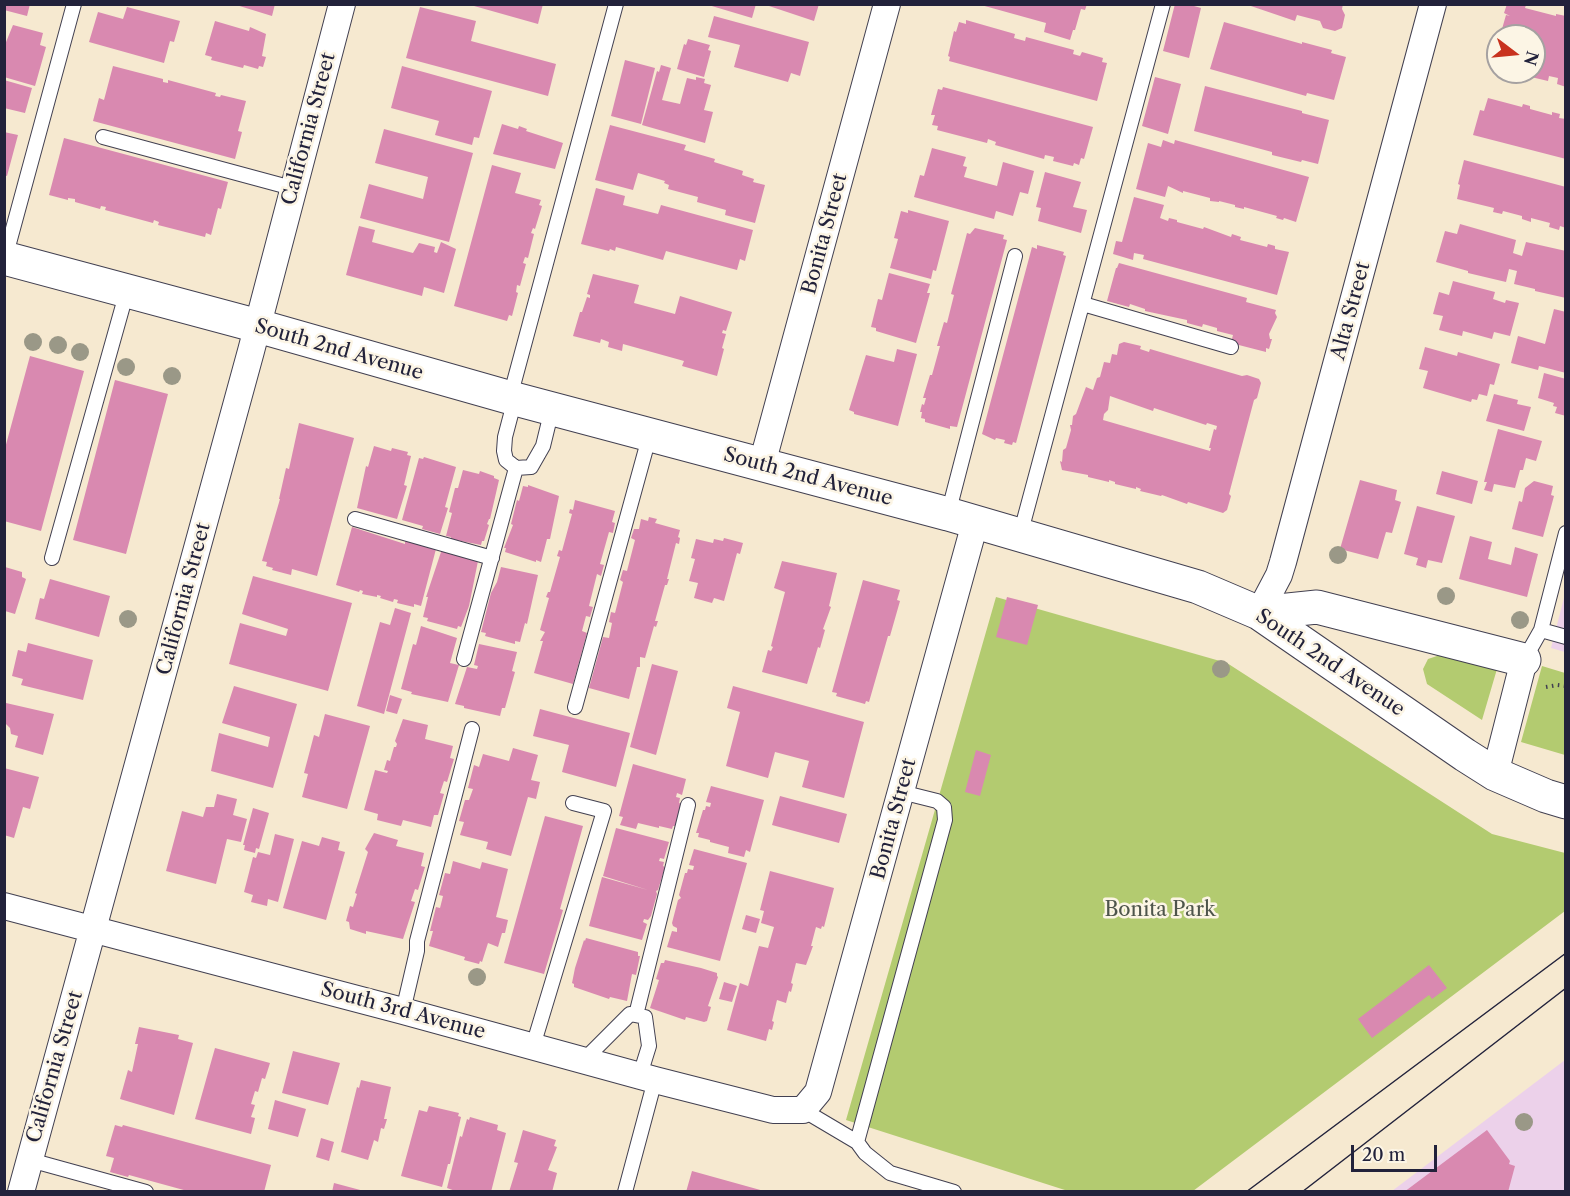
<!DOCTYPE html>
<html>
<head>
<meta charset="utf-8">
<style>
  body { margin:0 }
  #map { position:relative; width:1570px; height:1196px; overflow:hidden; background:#f6e9d0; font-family:"Libre Caslon Text",serif }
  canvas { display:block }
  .frame { position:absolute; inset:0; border:6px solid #22223b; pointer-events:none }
  .north { position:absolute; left:1486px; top:24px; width:60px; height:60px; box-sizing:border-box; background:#fcf5e5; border:2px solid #a5a1a1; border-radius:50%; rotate:106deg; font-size:16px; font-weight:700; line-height:24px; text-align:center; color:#22223b }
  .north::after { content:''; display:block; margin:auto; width:21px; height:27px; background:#c8321e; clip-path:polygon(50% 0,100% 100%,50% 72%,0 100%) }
  .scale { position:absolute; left:1351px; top:1145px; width:86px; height:27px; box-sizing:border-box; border:3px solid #22223b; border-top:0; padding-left:8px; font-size:18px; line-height:21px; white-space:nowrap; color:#22223b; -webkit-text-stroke:4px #fcf5e5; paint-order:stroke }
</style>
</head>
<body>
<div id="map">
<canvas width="1570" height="1196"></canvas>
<div class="frame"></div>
<div class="north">N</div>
<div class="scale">20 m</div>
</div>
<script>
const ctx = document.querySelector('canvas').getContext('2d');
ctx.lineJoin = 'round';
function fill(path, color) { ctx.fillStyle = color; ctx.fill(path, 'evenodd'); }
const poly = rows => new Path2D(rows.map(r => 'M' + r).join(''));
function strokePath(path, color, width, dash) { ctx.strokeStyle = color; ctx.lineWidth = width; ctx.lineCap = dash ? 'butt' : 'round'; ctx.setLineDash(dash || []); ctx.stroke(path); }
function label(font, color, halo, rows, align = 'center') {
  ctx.font = font + ' "Libre Caslon Text",serif'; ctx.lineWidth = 5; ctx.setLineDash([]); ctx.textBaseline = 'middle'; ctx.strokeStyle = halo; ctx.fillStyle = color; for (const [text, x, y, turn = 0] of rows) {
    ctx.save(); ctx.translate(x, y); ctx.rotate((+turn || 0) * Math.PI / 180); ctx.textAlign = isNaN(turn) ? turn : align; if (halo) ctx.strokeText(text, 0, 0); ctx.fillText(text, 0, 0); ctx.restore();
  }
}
const built = poly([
  [1565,594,1565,652,1551,648],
  [1565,1060,1565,1191,1392,1191]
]);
const green = poly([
  [996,597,1227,663,1492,834,1565,853,1565,911,1193,1191,1068,1191,846,1120],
  [1443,654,1497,669,1482,720,1427,684,1423,669,1428,659],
  [1542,666,1565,673,1565,755,1521,742]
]);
const building = poly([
  [4,4,30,4,27,16,4,10],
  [233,4,275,4,272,16],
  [467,4,543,4,538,24],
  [705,4,756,4,752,18],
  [763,4,819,4,814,21],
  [1087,4,1085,10,1081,9,1075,30,1073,30,1070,40,1044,32,1046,23,981,5],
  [1175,4,1187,4,1201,8,1189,58,1163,51],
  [1245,4,1343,4,1342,9,1345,15,1342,28,1335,31,1323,28,1320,21,1297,15,1295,21],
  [1507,4,1523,4,1526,5,1525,8,1556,16,1556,14,1566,16,1566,87,1557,84,1558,78,1549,76,1548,81,1531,77,1534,72,1534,36,1500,36,1506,15,1510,16,1504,13],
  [127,7,180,21,174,42,170,41,164,63,89,42,98,12,123,19],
  [420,7,476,21,471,41,556,64,548,96,406,58],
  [714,16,809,42,800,76,791,73,788,82,734,67,740,45,708,37],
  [966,20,1015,34,1014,38,1025,41,1026,37,1074,50,1073,54,1080,56,1082,52,1103,58,1102,62,1107,63,1097,101,949,61,950,57,948,56,954,31,956,32,959,22,966,24],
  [215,21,249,31,250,27,266,34,262,56,266,57,263,67,259,66,258,69,244,65,243,68,211,60,212,57,205,55],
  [1224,22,1302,44,1302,42,1332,50,1331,53,1346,57,1334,100,1307,93,1306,96,1210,69],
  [13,25,43,33,40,45,46,47,35,86,4,77,4,47],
  [688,39,710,45,708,50,711,51,704,77,677,69,684,44,686,45],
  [625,60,655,68,641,124,611,116],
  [661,65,671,68,662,100,680,104,687,78,696,80,696,77,705,79,704,83,711,85,704,110,713,112,705,143,642,125,657,71,659,72],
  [113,66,163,79,163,82,168,83,168,80,216,93,215,96,220,97,221,95,246,101,238,131,242,132,235,159,93,121,99,98,104,100],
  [402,66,492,91,479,138,474,137,472,145,435,135,439,121,391,108],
  [1155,77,1181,84,1168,134,1142,126],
  [4,80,32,88,25,113,4,108],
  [1205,86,1302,111,1302,113,1329,120,1318,164,1302,160,1301,162,1272,155,1272,152,1194,131],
  [943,87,1093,127,1084,159,1081,158,1079,165,1074,163,1073,166,1053,161,1054,157,1045,155,1044,159,995,145,996,142,988,139,987,143,937,130,938,126,932,125,935,115,931,115,938,89,942,90],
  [1488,98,1522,107,1523,104,1530,106,1530,109,1552,115,1552,112,1560,114,1559,118,1566,119,1566,159,1473,135,1480,110,1484,111],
  [502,124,518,129,519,126,527,129,526,131,563,143,555,169,493,154],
  [610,125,686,145,684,150,715,159,714,162,743,171,742,175,754,179,753,182,765,185,755,223,725,215,726,210,697,202,698,197,668,189,669,185,664,183,665,181,638,173,633,190,595,180],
  [384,129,473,153,449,242,360,218,369,184,423,199,428,177,375,163],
  [4,132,18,135,7,176,4,175],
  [64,138,228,182,221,209,218,208,211,235,206,233,205,237,158,225,159,222,154,220,153,223,105,210,106,207,101,206,100,209,75,202,75,199,68,198,68,200,49,195],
  [1163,140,1174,144,1175,140,1309,177,1296,222,1284,218,1283,220,1276,218,1277,216,1244,207,1244,209,1235,207,1235,205,1219,201,1219,202,1210,201,1210,198,1183,191,1183,193,1168,186,1165,197,1136,189,1148,143,1161,147],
  [932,148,966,157,963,166,967,167,964,177,997,186,1003,162,1034,171,1028,194,1020,192,1013,216,996,211,994,219,914,197,920,175,924,176],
  [1464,160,1566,187,1566,228,1560,226,1559,230,1549,227,1550,223,1531,218,1531,222,1522,219,1522,216,1503,211,1502,214,1493,212,1494,208,1457,199,1460,185,1458,184],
  [492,165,521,173,515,193,541,200,539,205,542,206,535,229,533,228,531,233,534,234,528,258,525,257,523,263,526,264,520,286,517,285,516,292,518,293,512,316,509,315,507,321,454,306],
  [1045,172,1081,182,1073,207,1087,210,1081,233,1038,221,1041,208,1036,207],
  [596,188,625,196,623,205,658,214,661,205,753,230,745,261,740,259,737,270,666,251,663,260,616,247,615,251,610,249,609,251,581,244],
  [1134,197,1164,205,1160,218,1168,221,1169,218,1177,220,1177,222,1203,229,1204,227,1231,237,1232,234,1241,237,1240,240,1267,247,1268,244,1275,246,1275,249,1289,252,1277,295,1143,259,1144,255,1134,253,1133,260,1113,254,1116,241,1122,242],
  [908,210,949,221,936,271,933,270,931,279,890,268,898,239,894,238,901,211,908,213],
  [1460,224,1516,240,1513,253,1522,256,1526,242,1566,251,1566,298,1535,291,1535,289,1514,284,1517,271,1509,269,1506,282,1468,273,1468,271,1436,262,1445,231,1457,234],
  [359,226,375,230,372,242,413,253,419,243,435,247,434,252,437,253,441,242,456,249,444,293,424,287,422,296,346,275],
  [975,228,1004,235,1003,239,1007,240,957,427,950,426,950,429,925,422,925,419,921,418,922,412,920,412,922,404,924,405,926,398,923,398,930,375,932,375,940,346,937,346,944,322,947,323,954,295,951,294,967,233,970,234],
  [1037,245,1064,252,1063,255,1066,256,1016,443,1013,442,1012,445,1004,443,1005,440,996,438,995,440,982,434,1032,247,1037,249],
  [1119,263,1247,298,1246,302,1276,310,1275,313,1277,317,1269,334,1270,339,1272,339,1269,349,1266,348,1266,352,1231,343,1233,335,1217,331,1217,328,1203,324,1202,327,1187,323,1187,320,1145,311,1145,309,1130,304,1129,307,1107,301,1116,268,1117,268],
  [889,273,930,284,927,293,930,293,916,343,876,331,876,328,871,327,878,299,882,300],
  [593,274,639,285,634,303,675,314,680,296,732,312,726,331,723,330,722,333,726,334,722,348,724,349,717,376,682,366,684,361,623,344,622,351,608,347,609,342,601,339,600,343,573,336,580,312,582,312,587,297,590,298,590,295,587,294],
  [1453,281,1495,292,1493,299,1505,303,1506,300,1519,303,1510,336,1494,332,1492,339,1463,331,1462,336,1439,330,1443,316,1433,314,1439,292,1449,295],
  [1554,309,1566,312,1566,373,1539,366,1538,370,1511,363,1518,336,1545,344],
  [1124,342,1141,346,1140,349,1149,352,1150,349,1242,376,1247,375,1259,379,1261,383,1257,398,1254,400,1229,494,1231,496,1227,510,1223,513,1188,502,1187,504,1162,495,1161,496,1140,491,1141,489,1136,487,1136,489,1115,484,1115,482,1109,480,1109,482,1088,477,1088,475,1062,470,1060,461,1062,462,1063,450,1066,448,1071,430,1070,425,1072,425,1073,416,1076,414,1086,387,1093,390,1097,378,1100,377,1104,362,1110,363,1112,354,1117,355,1119,344],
  [1110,396,1153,411,1154,408,1206,425,1207,423,1217,426,1216,430,1214,429,1209,448,1211,448,1210,451,1103,420,1104,414,1108,410],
  [1425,347,1457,356,1458,352,1500,364,1494,385,1490,384,1487,396,1479,394,1477,400,1472,399,1471,402,1423,388,1428,371,1419,369],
  [897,349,917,354,898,426,854,414,854,412,849,410,866,355,894,362],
  [30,356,84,371,41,531,4,521,4,452],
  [1544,373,1566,379,1566,416,1555,413,1557,407,1553,406,1554,403,1538,398],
  [115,380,168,394,126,554,73,540],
  [1494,394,1518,400,1517,404,1531,407,1524,431,1486,421],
  [299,423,354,438,317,576,292,569,291,575,272,570,273,568,266,566,267,562,262,561,280,499,279,499,286,468,289,469],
  [1498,429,1542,441,1536,461,1526,458,1523,470,1520,470,1515,488,1494,484,1492,492,1484,490,1487,482,1484,482],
  [374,446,391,451,392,448,408,452,407,455,411,456,404,485,407,486,397,519,357,508,366,466,368,467],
  [424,457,456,467,445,507,448,508,440,534,422,529,423,526,402,520,419,458,423,459],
  [463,470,479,474,480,471,494,476,494,478,499,480,490,519,489,519,487,524,489,525,484,541,482,541,481,545,451,539,451,537,446,536,452,513,449,512,455,488,458,488],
  [1442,471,1478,481,1472,504,1436,494],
  [1360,480,1397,490,1395,500,1401,502,1392,533,1386,532,1378,559,1340,549],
  [1534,481,1553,486,1551,495,1554,496,1543,537,1512,529,1519,501,1522,502,1525,488],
  [528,485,559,496,550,539,547,539,541,562,536,560,536,562,505,552,506,548,504,548,513,525,511,524,517,500,519,501,523,486,528,487],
  [575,500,615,511,612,522,615,523,613,533,609,532,600,564,604,565,601,576,597,574,589,606,593,607,590,617,586,616,582,631,587,633,573,684,534,673,543,641,540,641,545,632,540,630,549,598,546,597,548,592,550,592,560,557,557,556,559,550,562,551,572,514,569,513,570,509,573,510],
  [1417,506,1455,516,1442,563,1428,560,1426,568,1416,565,1418,558,1404,554],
  [649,517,657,519,655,523,680,530,678,537,680,538,679,544,676,543,667,579,669,579,667,585,665,585,655,621,658,621,656,627,654,626,645,658,640,657,640,667,637,667,629,699,589,688,603,637,609,638,612,623,609,622,611,612,615,613,623,582,620,580,623,570,627,571,635,540,631,538,634,529,639,529,641,519,648,521],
  [352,527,405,544,405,541,436,549,421,606,414,604,414,607,397,603,398,600,394,599,393,602,380,598,381,596,377,595,377,597,362,594,363,591,360,590,359,592,336,585],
  [1470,536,1492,542,1488,559,1511,565,1515,547,1538,554,1527,597,1459,579],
  [724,538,743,543,740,554,737,553,724,601,714,598,712,603,694,598,698,583,689,581,695,559,691,558,696,539,713,543,714,539,723,541],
  [442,549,478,561,469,606,461,627,458,626,457,629,427,621,428,618,423,617,428,597,426,597],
  [782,561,837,573,829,606,831,607,823,629,825,630,820,648,818,647,807,684,762,672,768,650,771,651,773,647,771,646,785,592,774,588],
  [5,567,22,572,22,577,26,579,15,614,5,611],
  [501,567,538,575,527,624,525,623,520,642,515,641,515,644,485,636,486,633,481,632,491,593,497,582],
  [253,576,352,603,328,691,229,664,240,623,286,636,288,629,242,614],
  [50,579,110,596,99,637,35,619,40,598,44,599],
  [863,580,900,590,897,600,900,601,890,636,888,636,869,702,866,701,865,704,836,696,837,693,832,692],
  [1007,597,1038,605,1027,645,996,637],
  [395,608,411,613,384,714,357,706,380,622,390,625],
  [421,626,457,638,450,663,459,665,448,702,411,694,412,692,401,689,413,644,416,645],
  [28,643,93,660,83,700,21,685,23,679,12,676,18,650,26,652],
  [479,644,517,652,512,671,515,672,505,708,502,708,500,716,464,708,464,706,455,704,467,667,477,669,478,666,474,665],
  [652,664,678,671,656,755,630,747],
  [234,686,297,704,273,788,211,771,219,733,268,747,270,737,222,723],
  [733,686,864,722,844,798,802,787,809,761,775,752,768,778,726,766,740,712,727,708],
  [390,695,402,699,397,714,386,711],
  [6,703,54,714,43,755,15,747,18,736,11,734,10,728,4,722],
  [540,709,630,733,616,787,562,772,569,745,533,736],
  [325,714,370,726,347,809,302,797,308,774,304,773,314,735,319,737],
  [403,719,428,725,425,739,453,746,450,758,454,759,447,782,444,781,440,793,444,794,438,815,434,815,431,827,403,820,401,826,377,820,378,814,364,810,375,770,387,773,388,771,384,770,387,760,390,761,394,747,396,747,397,744,395,741],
  [513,748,538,755,531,780,540,782,536,799,528,797,511,856,486,849,488,842,460,835,464,822,459,821,465,800,469,800,473,789,468,788,474,765,479,767,483,754,509,761],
  [976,750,991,755,980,796,965,792],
  [633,764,686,779,682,795,677,793,676,797,680,798,679,803,682,804,675,826,673,826,672,829,659,826,659,828,638,823,636,829,620,825,623,817,619,816],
  [4,768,39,777,30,809,23,807,14,838,4,835],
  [711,786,764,800,750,852,746,850,744,857,728,853,729,847,710,842,710,840,698,837,699,833,696,833,703,810,705,810,706,806,710,807,711,803,706,802],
  [217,794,237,799,233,815,247,819,241,842,227,839,216,884,166,871,182,811,203,817,206,807,214,807],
  [780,796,847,814,839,843,772,825],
  [253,808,269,813,259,849,256,848,255,853,244,850,245,845,243,845],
  [545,816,583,826,560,909,563,910,544,974,504,963],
  [616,828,669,842,664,859,660,858,659,861,664,862,663,866,665,867,658,890,656,891,657,894,651,916,648,920,644,919,643,922,647,924,642,940,589,926,602,877,648,890,603,876],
  [374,833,398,840,396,846,424,853,421,866,425,867,418,890,415,889,411,901,415,902,403,939,366,931,366,934,350,929,349,922,346,921,350,906,353,907,357,894,355,893,368,852,365,849],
  [275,834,294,839,278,902,268,899,267,906,251,902,253,895,244,892,253,857,256,858,258,852,270,855],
  [322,837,340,842,338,850,345,852,326,920,283,908,302,841,319,846],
  [694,849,747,863,720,961,667,947,672,931,677,932,677,928,673,926,672,923,678,900,681,898,679,895,685,873,687,873,688,869,693,870,694,866,689,865],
  [453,861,480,869,482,862,508,869,496,917,508,920,505,933,502,933,498,947,488,943,482,962,480,961,479,964,464,960,465,957,429,946,433,931,430,931,436,907,440,908,443,896,439,895,445,873,450,874],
  [770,871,834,888,824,927,822,926,821,929,816,927,811,946,813,946,806,965,796,963,791,983,793,984,791,992,789,991,786,1003,777,1000,772,1021,774,1022,772,1030,769,1029,766,1041,727,1030,740,983,748,986,759,946,768,948,774,927,761,923,764,911,760,910],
  [746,915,760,919,756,933,742,929],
  [586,938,638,952,638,956,640,956,636,975,632,974,627,1001,610,997,609,999,574,987,574,984,572,983,575,968,584,940,585,941],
  [665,960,701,968,717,973,717,976,718,977,708,1006,711,1007,707,1021,704,1022,686,1017,685,1020,650,1008,659,980,656,979,661,963,664,963],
  [1429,965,1447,988,1432,999,1429,995,1372,1038,1358,1019],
  [724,982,737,986,732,1002,719,999],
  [139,1027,179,1035,178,1039,193,1043,174,1115,120,1099,128,1070,132,1072,138,1044,135,1044],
  [215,1048,270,1063,265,1079,262,1078,258,1092,255,1091,251,1104,255,1105,251,1117,255,1118,251,1134,195,1119],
  [293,1051,340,1063,328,1105,282,1093],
  [361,1080,391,1087,384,1119,387,1119,384,1129,381,1128,378,1142,374,1140,368,1160,341,1152,357,1087,359,1088],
  [275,1100,306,1109,298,1137,268,1129],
  [429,1106,459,1113,458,1116,461,1117,450,1164,448,1164,442,1187,401,1176,419,1110,427,1112],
  [470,1117,498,1125,497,1130,506,1133,491,1192,458,1192,447,1188,460,1136,462,1137,467,1119,469,1120],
  [115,1125,122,1127,123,1125,271,1165,264,1192,191,1192,129,1175,128,1177,110,1172,114,1158,106,1156],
  [523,1130,556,1140,554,1146,557,1147,548,1170,557,1173,552,1192,509,1192,518,1163,514,1162],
  [1487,1130,1510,1161,1509,1164,1515,1166,1508,1192,1404,1192],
  [321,1138,334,1142,329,1161,316,1157],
  [692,1171,764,1191,764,1192,686,1192],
  [334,1183,364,1191,364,1192,332,1192]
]);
const path = poly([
  [1546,687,1557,685,1566,686]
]);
const lane = poly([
  [103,137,292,188],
  [5,258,74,4],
  [1083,304,1231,347],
  [510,397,616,4],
  [515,399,505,437,504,451,506,460,516,468,531,467,543,446,552,409],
  [948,514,1015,256],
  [355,519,492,558],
  [1020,535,1163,4],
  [52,558,127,291],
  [1541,630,1566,637],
  [464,659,516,468],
  [1524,660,1541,630,1566,533],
  [575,707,650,434],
  [403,1011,417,951,417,941,472,729],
  [636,1015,688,805],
  [533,1046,604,811,573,803],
  [583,1061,630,1014,645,1017,649,1046,640,1075],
  [803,1110,857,1142,865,1153,890,1173,954,1192],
  [857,1142,945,820,944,807,937,801,901,792],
  [30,1160,146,1192],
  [625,1192,655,1080]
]);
const street = poly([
  [762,464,887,4],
  [1259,613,1279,575,1283,562,1433,4],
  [1495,774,1524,660],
  [4,906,403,1011,655,1080,773,1110,803,1110,818,1092,975,523],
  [21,1192,251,351,342,4]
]);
const secondary = poly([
  [4,258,258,326,515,399,948,514,1198,587,1259,613,1465,755,1495,774,1546,796,1566,802],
  [1259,613,1317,607,1524,660]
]);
const tram = poly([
  [1246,1192,1566,953],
  [1302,1192,1566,988]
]);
const trees = [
  [33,342],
  [58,345],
  [80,352],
  [126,367],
  [172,376],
  [1338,555],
  [1446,596],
  [128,619],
  [1520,620],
  [1221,669],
  [477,977],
  [1524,1122]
];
const streetNames = [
  ["California Street",309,129,-75],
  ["Bonita Street",825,234,-75],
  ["Alta Street",1351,311,-75],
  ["South 2nd Avenue",339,350,16],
  ["South 2nd Avenue",808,477,15],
  ["California Street",184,599,-75],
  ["South 2nd Avenue",1330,663,34],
  ["Bonita Street",894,819,-75],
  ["South 3rd Avenue",403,1011,15],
  ["California Street",55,1067,-74]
];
const parkNames = [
  ["Bonita Park",1160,910]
];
fill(built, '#ecd1ea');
fill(green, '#b3cb70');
fill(building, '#d989b0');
strokePath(lane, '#424051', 16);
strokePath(street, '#424051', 28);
strokePath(secondary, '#424051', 35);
strokePath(path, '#424051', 4, [1.5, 4.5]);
strokePath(lane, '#fff', 14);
strokePath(street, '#fff', 26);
strokePath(secondary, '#fff', 33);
strokePath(tram, '#22223b', 1.5);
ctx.fillStyle = '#9a9887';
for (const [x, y] of trees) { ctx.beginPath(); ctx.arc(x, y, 9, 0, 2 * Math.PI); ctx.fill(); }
label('20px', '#22223b', '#fcf5e5', streetNames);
label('20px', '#4e554b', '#fcf5e5', parkNames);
</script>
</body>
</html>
